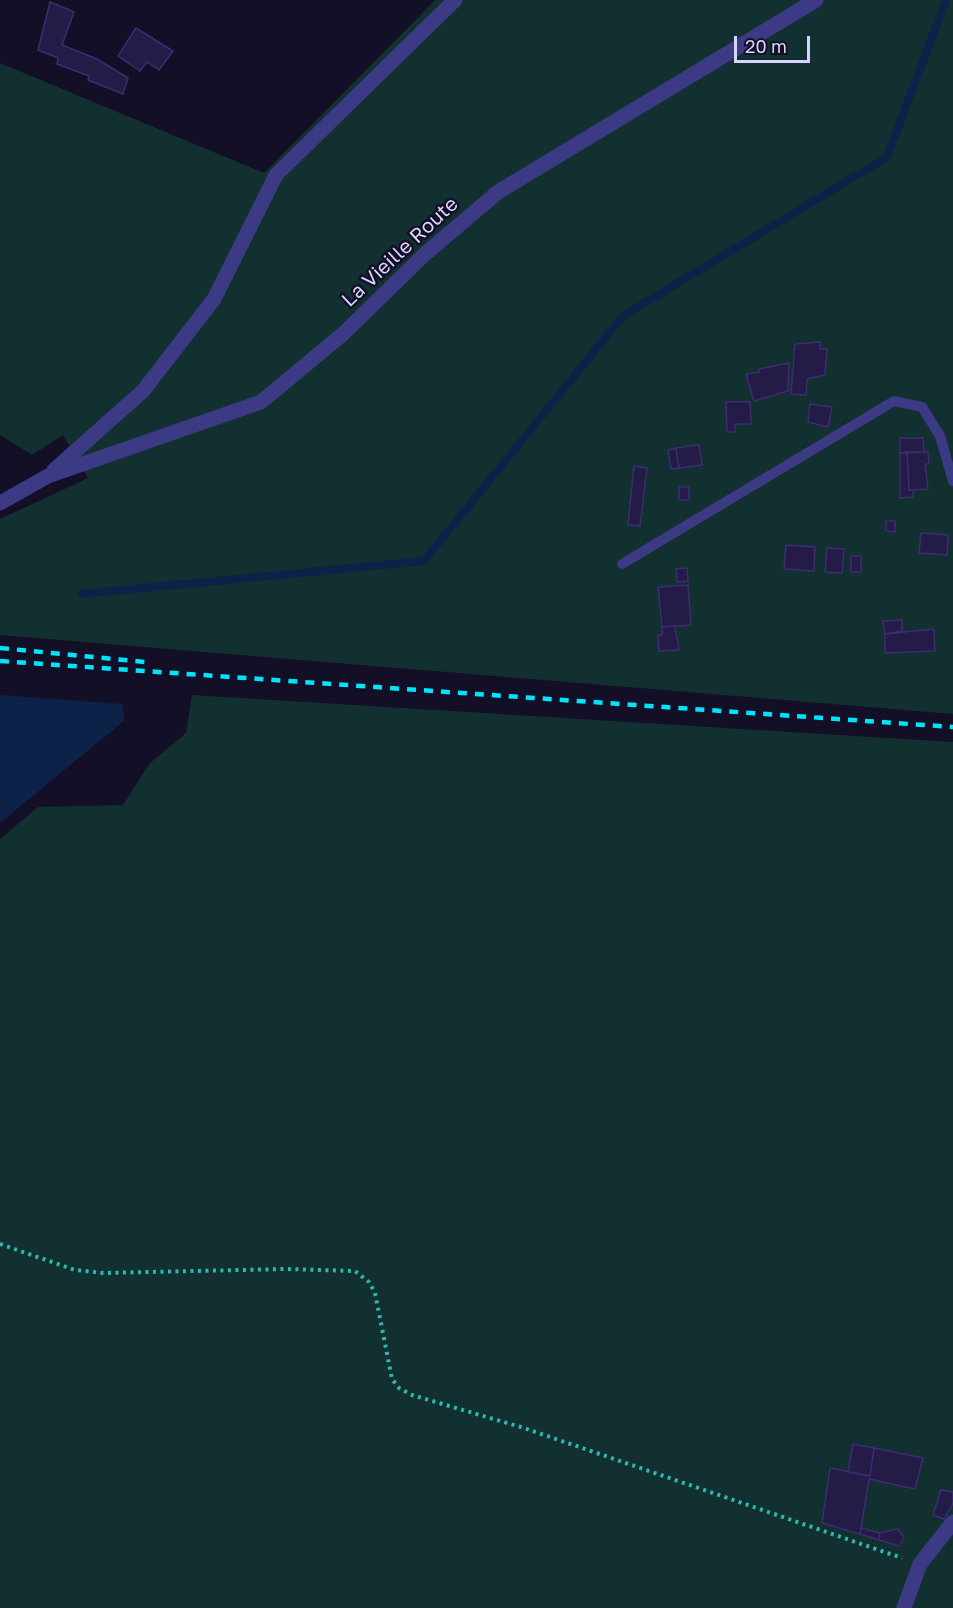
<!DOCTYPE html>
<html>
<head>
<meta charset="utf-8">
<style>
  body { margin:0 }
  #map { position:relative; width:953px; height:1608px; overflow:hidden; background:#130f26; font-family:"Golos Text",sans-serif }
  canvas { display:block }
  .scale { position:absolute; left:734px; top:36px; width:76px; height:27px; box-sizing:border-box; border:3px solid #d9d4ff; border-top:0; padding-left:8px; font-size:18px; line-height:21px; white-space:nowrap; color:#d9d4ff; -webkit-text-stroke:4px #130f26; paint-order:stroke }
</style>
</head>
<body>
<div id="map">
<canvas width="953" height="1608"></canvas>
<div class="scale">20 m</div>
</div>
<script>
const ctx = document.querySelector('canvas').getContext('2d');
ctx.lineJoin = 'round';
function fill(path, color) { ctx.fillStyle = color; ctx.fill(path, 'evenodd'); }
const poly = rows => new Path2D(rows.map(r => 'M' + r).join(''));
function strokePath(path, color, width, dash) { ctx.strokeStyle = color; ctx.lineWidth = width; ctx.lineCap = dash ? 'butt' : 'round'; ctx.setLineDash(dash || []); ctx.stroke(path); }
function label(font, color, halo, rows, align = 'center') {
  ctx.font = font + ' "Golos Text",sans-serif'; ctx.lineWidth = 5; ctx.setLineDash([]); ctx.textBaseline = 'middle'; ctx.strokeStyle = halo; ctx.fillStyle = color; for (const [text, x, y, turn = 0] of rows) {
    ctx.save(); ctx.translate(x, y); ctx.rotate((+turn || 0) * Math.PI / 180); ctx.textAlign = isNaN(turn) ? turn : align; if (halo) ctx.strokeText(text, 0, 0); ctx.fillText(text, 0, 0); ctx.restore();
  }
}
const green = poly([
  [435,0,953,0,953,714,0,635,0,519,88,478,63,435,32,455,0,435,0,63,264,173],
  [192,695,953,742,953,1608,0,1608,0,839,38,807,123,805,149,764,186,733]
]);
const water = poly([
  [0,695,122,704,125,720,0,823]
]);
const stream = poly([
  [81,594,424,561,623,316,887,157,946,0]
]);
const building = poly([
  [50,2,74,12,62,45,97,59,128,78,123,94,88,80,89,76,57,64,58,58,38,50,50,2],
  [136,28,173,51,159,70,147,62,140,71,118,56,136,28],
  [820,342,820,349,827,349,825,375,807,379,806,395,791,394,795,344,820,342],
  [789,363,788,391,754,401,746,374,759,372,759,369,789,363],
  [726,402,750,402,751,424,735,424,735,432,727,432,726,402],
  [810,404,832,407,828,427,808,422,810,404],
  [900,438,923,438,924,452,900,453,900,438],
  [699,445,702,465,679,468,676,448,699,445],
  [676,448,679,468,671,469,668,450,676,448],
  [907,452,909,490,913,490,913,497,900,498,900,453,907,452],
  [907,452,928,452,929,464,925,464,928,489,909,490,907,452],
  [634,466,647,468,640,526,628,525,634,466],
  [679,487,689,487,689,500,679,500,679,487],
  [886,521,895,521,895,532,886,531,886,521],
  [921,533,948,535,947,555,919,553,921,533],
  [786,545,815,547,814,571,784,569,786,545],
  [827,548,844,549,842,573,825,572,827,548],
  [851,556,861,556,861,572,851,572,851,556],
  [687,568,688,581,677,582,676,569,687,568],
  [688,585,691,625,662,627,658,587,688,585],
  [902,620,902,631,885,634,883,621,902,620],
  [675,626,679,650,659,651,658,635,662,635,662,627,675,626],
  [934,629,935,651,885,653,885,634,934,629],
  [853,1444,874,1448,870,1476,848,1472,853,1444],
  [874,1448,923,1458,915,1489,869,1479,860,1534,822,1523,830,1468,870,1476,874,1448],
  [941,1490,953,1492,953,1503,944,1519,933,1515,941,1490],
  [861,1528,880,1533,879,1540,860,1534,861,1528],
  [898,1529,904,1537,899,1546,879,1540,880,1533,898,1529]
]);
const path = poly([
  [0,1244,75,1270,104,1273,286,1269,355,1271,369,1282,375,1293,392,1379,399,1388,412,1395,524,1428,902,1558]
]);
const service = poly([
  [622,564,894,401,922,407,940,436,953,481]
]);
const minor = poly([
  [54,470,143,391,214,299,276,175,455,0],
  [0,503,48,476,261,402,344,333,425,254,498,192,816,0],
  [904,1608,920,1564,953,1522]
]);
const rail = poly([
  [0,648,145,662],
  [0,661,953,727]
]);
const streetNames = [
  ["La Vieille Route",400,252,-43]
];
fill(green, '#12302f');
fill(water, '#0c2248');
strokePath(stream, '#0c2248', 8);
fill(building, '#241b47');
strokePath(building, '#3b2d73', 1.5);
strokePath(path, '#2fb8b0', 4, [3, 4.5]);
strokePath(service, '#3d3a85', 10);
strokePath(minor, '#3d3a85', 15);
strokePath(rail, '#00e5ff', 4.5, [9, 8]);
label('20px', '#d9d4ff', '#130f26', streetNames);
</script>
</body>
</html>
